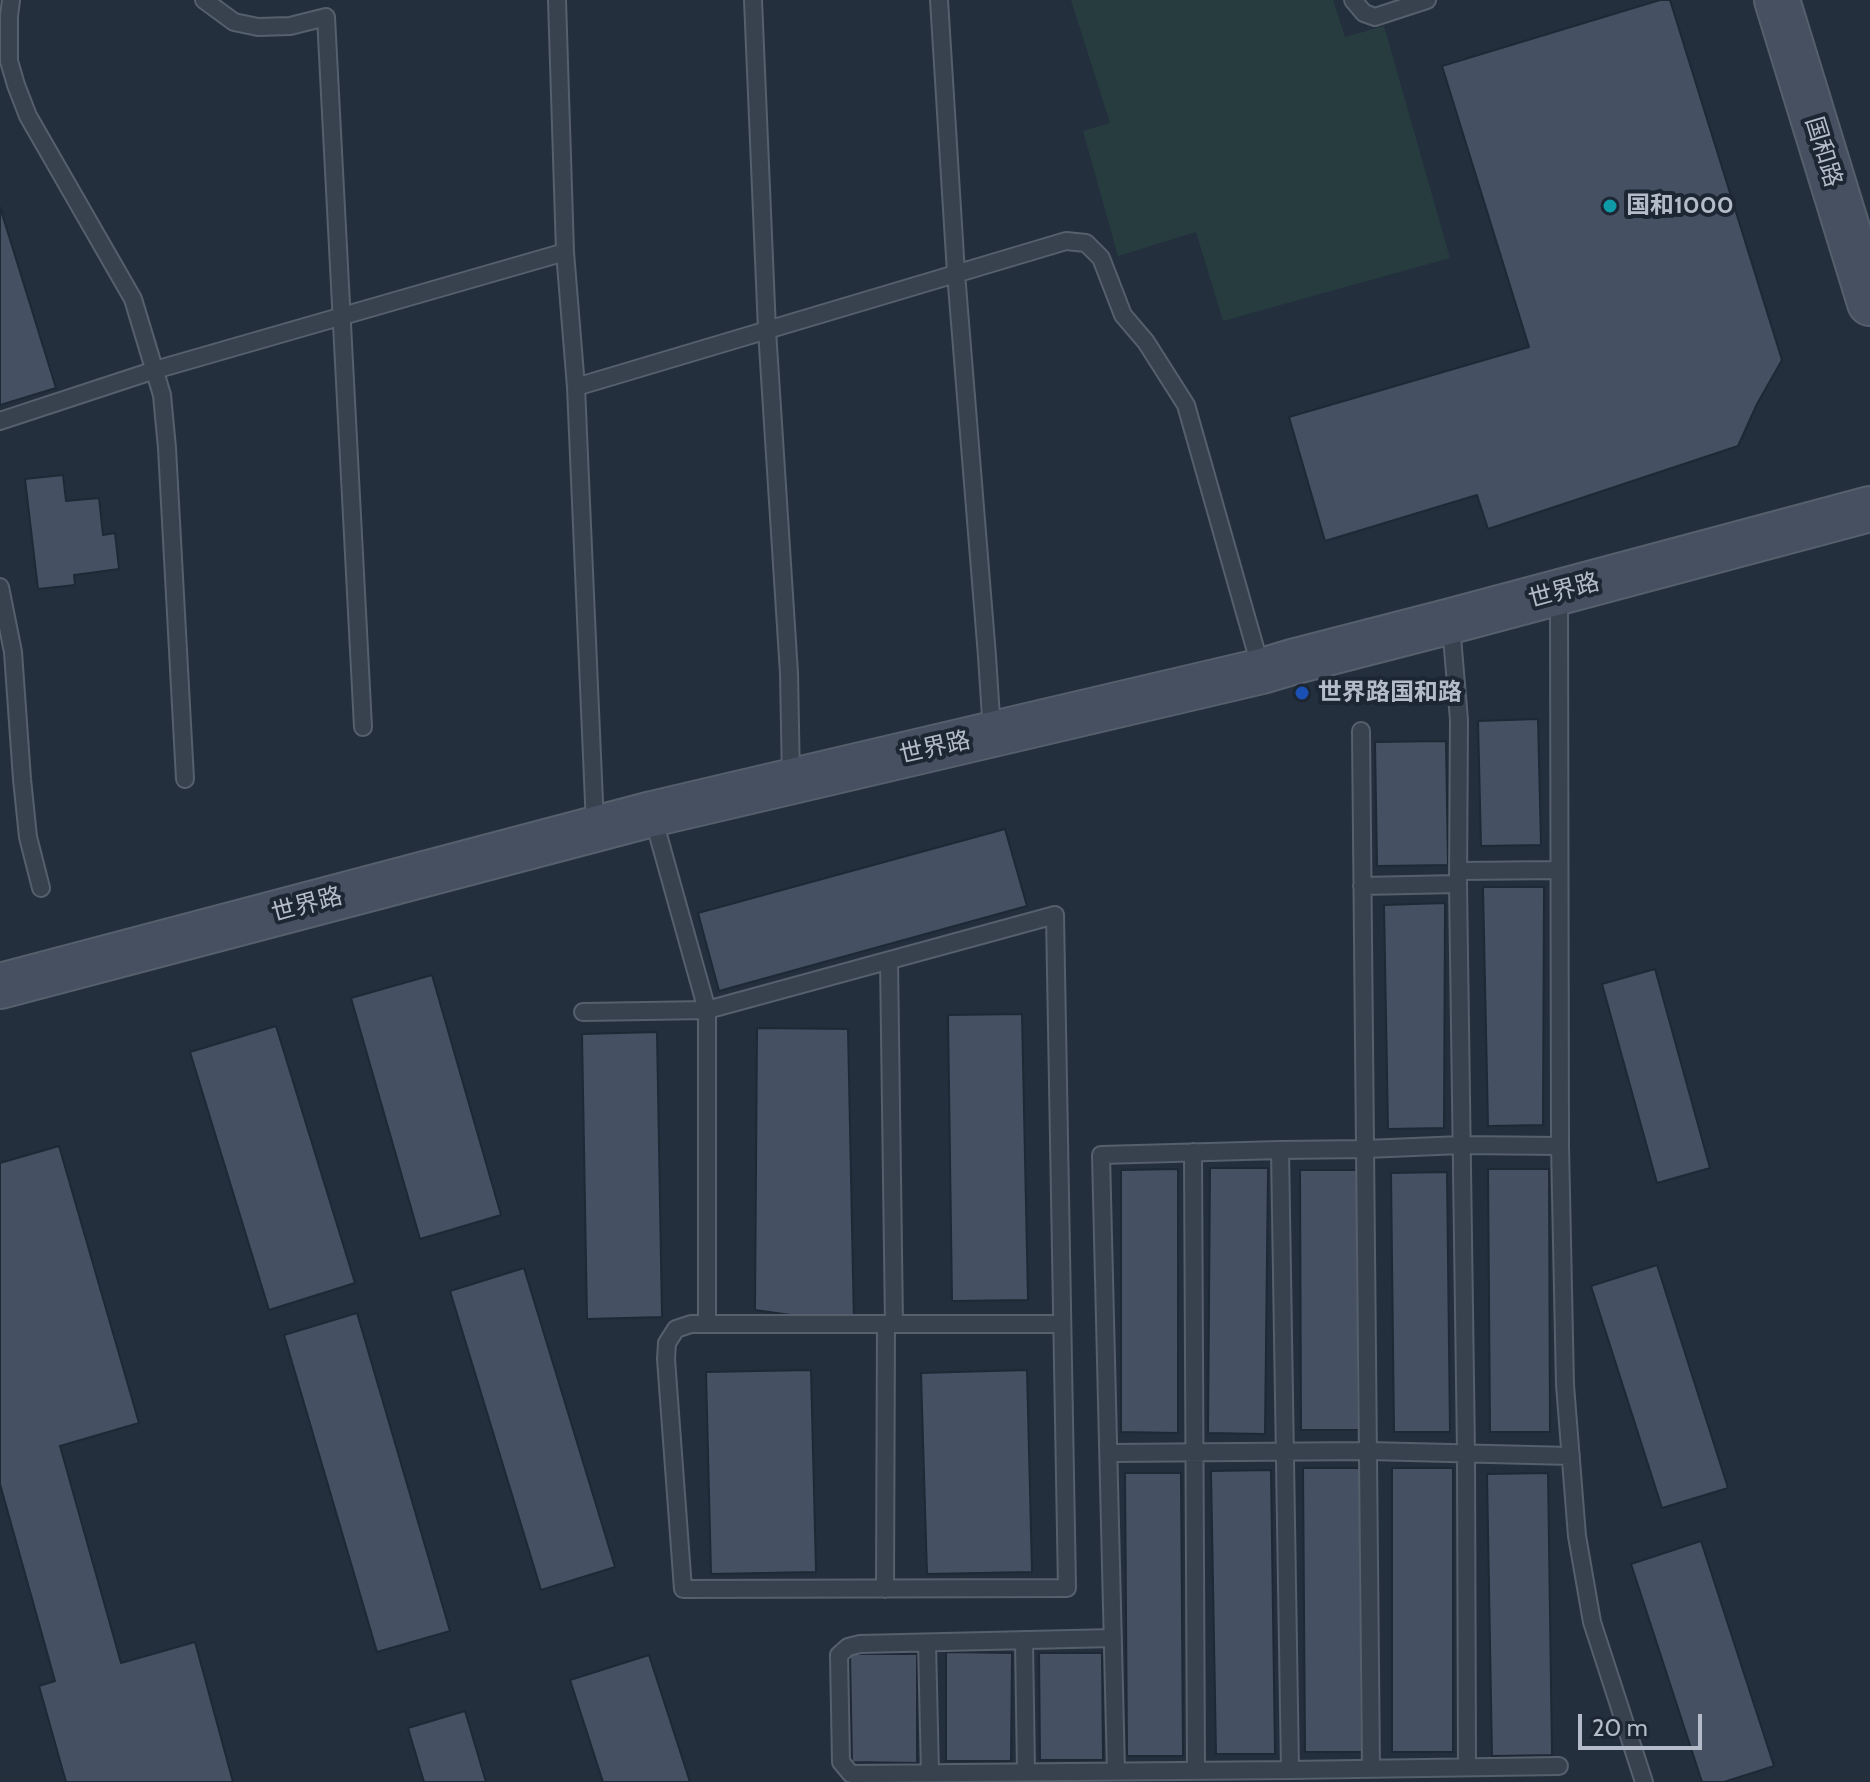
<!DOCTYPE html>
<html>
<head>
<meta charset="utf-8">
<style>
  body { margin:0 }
  #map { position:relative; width:1870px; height:1782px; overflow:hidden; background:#242f3e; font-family:Cabin,sans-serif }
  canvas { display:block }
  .scale { position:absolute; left:1578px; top:1714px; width:124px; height:36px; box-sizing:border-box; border:4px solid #b4bcc9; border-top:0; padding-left:10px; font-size:24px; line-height:28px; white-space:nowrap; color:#b4bcc9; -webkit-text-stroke:6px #1d2633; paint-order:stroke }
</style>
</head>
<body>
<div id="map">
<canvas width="1870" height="1782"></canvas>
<div class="scale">20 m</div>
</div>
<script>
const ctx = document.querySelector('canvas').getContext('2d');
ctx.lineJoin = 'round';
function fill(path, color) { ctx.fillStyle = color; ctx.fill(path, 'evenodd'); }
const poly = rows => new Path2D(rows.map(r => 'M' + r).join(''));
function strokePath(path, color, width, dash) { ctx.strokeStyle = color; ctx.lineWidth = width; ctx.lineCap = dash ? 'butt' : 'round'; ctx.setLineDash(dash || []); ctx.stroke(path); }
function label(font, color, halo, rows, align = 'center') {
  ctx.font = font + ' Cabin,"Noto Sans SC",sans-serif'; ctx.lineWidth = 8; ctx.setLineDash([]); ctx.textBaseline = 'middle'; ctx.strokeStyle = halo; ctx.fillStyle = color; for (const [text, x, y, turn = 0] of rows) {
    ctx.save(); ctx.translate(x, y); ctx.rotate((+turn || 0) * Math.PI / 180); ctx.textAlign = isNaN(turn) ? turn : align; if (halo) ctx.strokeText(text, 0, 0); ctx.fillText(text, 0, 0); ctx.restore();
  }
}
const green = poly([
  [1071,0,1333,0,1345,37,1384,26,1450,258,1223,321,1196,232,1118,256,1083,131,1110,123]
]);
const building = poly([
  [1660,0,1670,0,1782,360,1757,404,1738,446,1488,529,1477,495,1325,541,1289,417,1529,347,1442,66,1660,0],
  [0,207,56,388,0,405,0,207],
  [63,475,66,501,99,498,103,535,115,533,119,569,74,575,75,585,38,589,25,479,63,475],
  [1538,719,1541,845,1481,846,1478,721,1538,719],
  [1446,741,1448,865,1377,866,1375,742,1446,741],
  [1005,829,1027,906,719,991,698,913,1005,829],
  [1483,887,1544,887,1543,1125,1488,1126,1483,887],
  [1445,903,1444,1128,1388,1129,1384,905,1445,903],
  [1655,969,1710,1168,1657,1183,1602,984,1655,969],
  [432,975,501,1215,420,1239,351,998,432,975],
  [1022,1014,1028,1300,952,1301,948,1015,1022,1014],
  [276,1026,355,1283,269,1310,190,1052,276,1026],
  [757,1028,848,1029,854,1324,755,1310,757,1028],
  [657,1032,662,1317,587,1319,582,1034,657,1032],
  [59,1146,139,1423,60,1446,121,1663,195,1642,233,1782,66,1782,39,1686,55,1681,0,1484,0,1163,59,1146],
  [1210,1168,1268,1168,1265,1434,1208,1433,1210,1168],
  [1178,1169,1178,1433,1121,1432,1121,1170,1178,1169],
  [1488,1169,1549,1169,1550,1432,1490,1432,1488,1169],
  [1300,1170,1357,1170,1359,1430,1301,1430,1300,1170],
  [1447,1172,1450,1432,1394,1432,1391,1173,1447,1172],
  [1657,1265,1728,1488,1662,1508,1591,1286,1657,1265],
  [524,1268,615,1567,541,1590,450,1291,524,1268],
  [357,1313,450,1631,377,1652,284,1335,357,1313],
  [811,1370,816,1572,711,1574,706,1372,811,1370],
  [1027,1370,1032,1572,927,1574,921,1373,1027,1370],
  [1303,1468,1360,1468,1362,1752,1305,1752,1303,1468],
  [1392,1468,1453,1468,1453,1752,1392,1752,1392,1468],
  [1271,1470,1275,1754,1216,1754,1211,1471,1271,1470],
  [1125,1473,1181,1473,1183,1756,1127,1756,1125,1473],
  [1548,1473,1552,1755,1492,1756,1487,1474,1548,1473],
  [1701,1541,1774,1766,1724,1782,1702,1782,1631,1564,1701,1541],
  [946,1652,1012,1653,1011,1761,946,1761,946,1652],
  [1039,1653,1102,1653,1103,1760,1040,1760,1039,1653],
  [850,1654,917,1654,917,1763,852,1762,850,1654],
  [649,1655,690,1782,603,1782,570,1680,649,1655],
  [465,1711,486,1782,424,1782,408,1728,465,1711]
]);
const lane = poly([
  [11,0,9,16,9,61,16,85,28,116,133,299,162,395,167,448,185,779],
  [204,0,234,22,258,27,290,26,326,17,363,727],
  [557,0,565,252,576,387,595,825],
  [753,0,767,330,789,673,791,780],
  [939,0,956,273,987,656,992,733],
  [1353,0,1364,13,1375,17,1427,0],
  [576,387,1066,241,1086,243,1101,258,1123,315,1146,342,1186,405,1261,669],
  [0,421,155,370,565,252],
  [0,587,13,652,22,779,28,837,41,888],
  [1559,594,1560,1146,1565,1385,1577,1536,1592,1622,1644,1782],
  [1451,625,1459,720,1458,884,1466,1452,1467,1767],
  [1361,731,1371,1768],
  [653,817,707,1010,707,1324],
  [1459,871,1559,870],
  [1362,886,1458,884],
  [889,961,894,1324],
  [583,1012,707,1010,1055,915,1067,1588,683,1589,666,1359,667,1343,676,1329,691,1324,1062,1324],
  [1280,1150,1290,1770],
  [1193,1152,1196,1770],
  [1109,1453,1369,1451,1571,1456],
  [885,1589,886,1324],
  [1113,1638,860,1644,848,1647,839,1655,841,1762,851,1774,1290,1770,1559,1766],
  [1024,1640,1026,1772],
  [927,1643,930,1773],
  [1116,1771,1101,1155,1280,1150,1366,1149,1461,1145,1560,1146]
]);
const secondary = poly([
  [1777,0,1870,303],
  [0,986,652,814,1262,671,1292,662,1451,621,1870,509]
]);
const markers = [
  [1610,206,8,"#0f9aa8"],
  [1302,693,8,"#1a4fb4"]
];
const streetNames = [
  ["国和路",1823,152,73],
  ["世界路",1564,591,-15],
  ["世界路",935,748,-13],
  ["世界路",307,905,-15]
];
const poiNames = [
  ["国和1000",1626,206],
  ["世界路国和路",1318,693]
];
fill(green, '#263c3f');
fill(building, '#455162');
strokePath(building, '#1f2835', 2);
strokePath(lane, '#565f6c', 20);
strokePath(secondary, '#565f6c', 48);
strokePath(lane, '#38414e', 16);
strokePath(secondary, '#465061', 44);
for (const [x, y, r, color] of markers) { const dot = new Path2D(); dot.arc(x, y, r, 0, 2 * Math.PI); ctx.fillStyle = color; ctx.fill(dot); strokePath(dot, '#1d2633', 3); }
label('24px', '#b4bcc9', '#1d2633', streetNames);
label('bold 24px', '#b4bcc9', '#1d2633', poiNames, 'left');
</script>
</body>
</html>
